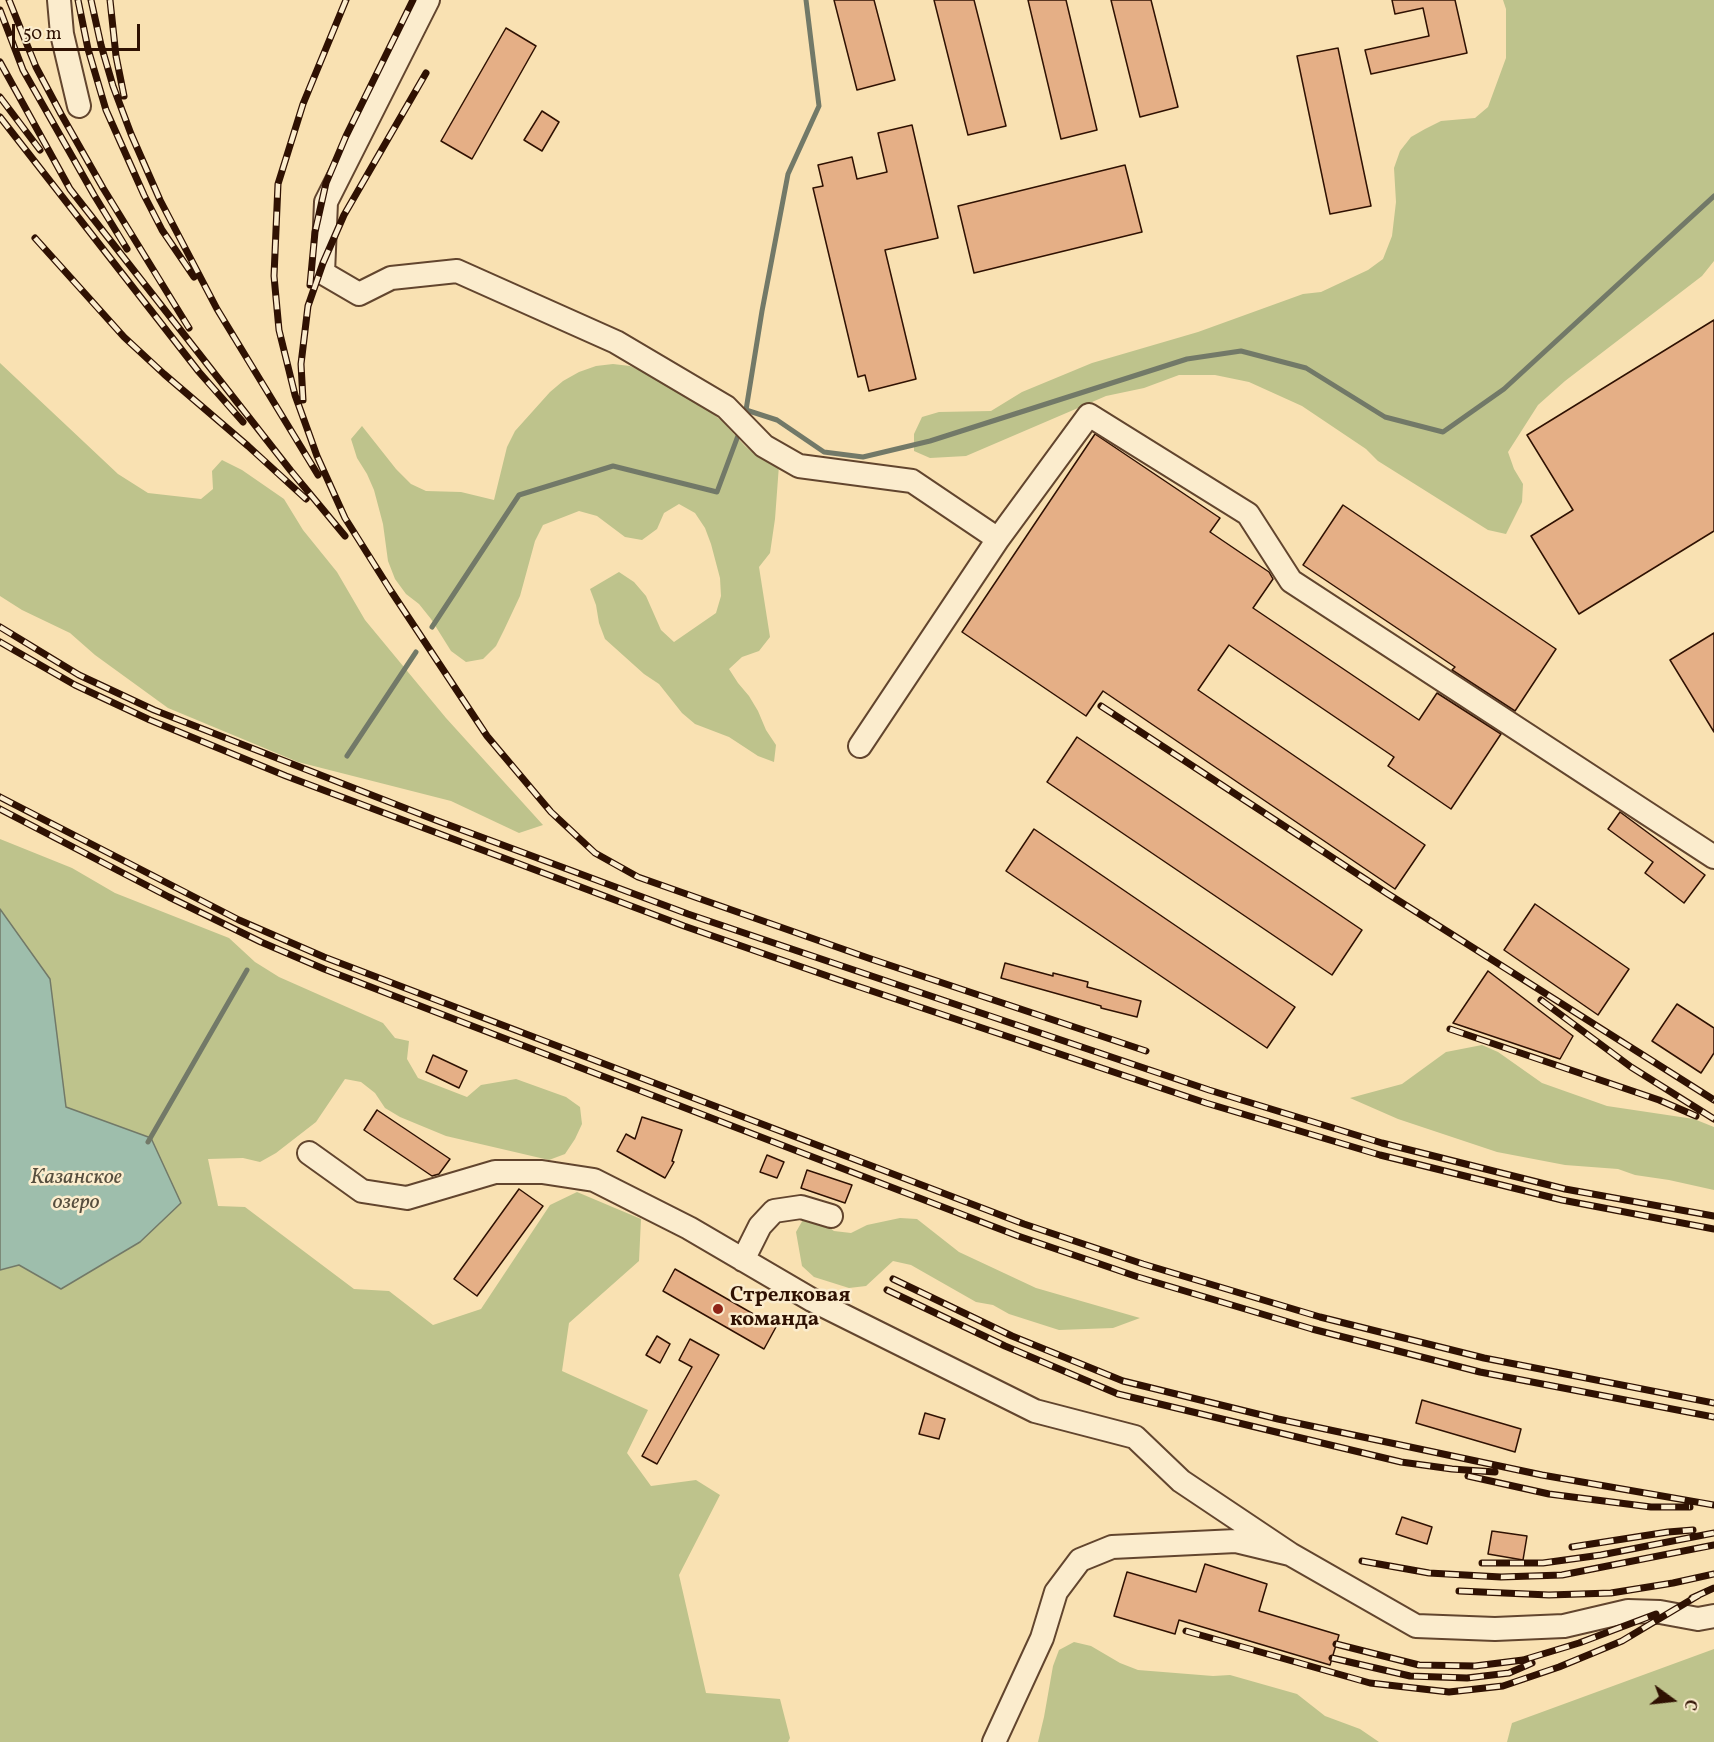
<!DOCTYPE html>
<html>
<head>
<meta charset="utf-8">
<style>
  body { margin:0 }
  #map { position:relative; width:1714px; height:1742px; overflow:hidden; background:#f9e1b2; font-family:Vollkorn,serif }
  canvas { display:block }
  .north { position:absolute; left:1642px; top:1670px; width:60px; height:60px; -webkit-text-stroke:4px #fbeccd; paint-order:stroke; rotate:105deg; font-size:16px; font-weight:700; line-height:24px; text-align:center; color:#2f1102 }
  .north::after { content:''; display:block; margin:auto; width:21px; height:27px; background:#2f1102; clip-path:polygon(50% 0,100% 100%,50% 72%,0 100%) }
  .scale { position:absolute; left:12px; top:24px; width:128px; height:27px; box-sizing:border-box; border:3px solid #2f1102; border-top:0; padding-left:8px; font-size:18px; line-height:21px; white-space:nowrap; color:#2f1102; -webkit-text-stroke:4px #fbeccd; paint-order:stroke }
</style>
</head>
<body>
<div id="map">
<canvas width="1714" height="1742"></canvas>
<div class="north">С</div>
<div class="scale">50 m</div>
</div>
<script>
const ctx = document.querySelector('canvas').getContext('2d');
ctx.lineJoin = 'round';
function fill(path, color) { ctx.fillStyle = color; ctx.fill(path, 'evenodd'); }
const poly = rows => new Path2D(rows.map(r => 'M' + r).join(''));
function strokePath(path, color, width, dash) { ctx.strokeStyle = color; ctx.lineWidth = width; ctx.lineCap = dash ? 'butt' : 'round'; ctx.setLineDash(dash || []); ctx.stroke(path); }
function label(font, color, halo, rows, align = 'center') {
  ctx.font = font + ' Vollkorn,serif'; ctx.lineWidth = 5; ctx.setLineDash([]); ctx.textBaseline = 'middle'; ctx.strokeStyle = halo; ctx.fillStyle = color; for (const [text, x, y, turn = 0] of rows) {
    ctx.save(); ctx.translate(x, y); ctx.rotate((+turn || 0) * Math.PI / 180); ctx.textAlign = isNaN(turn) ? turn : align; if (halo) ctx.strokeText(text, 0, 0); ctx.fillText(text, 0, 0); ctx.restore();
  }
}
const green = poly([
  [1503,0,1714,0,1714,261,1702,276,1565,381,1538,405,1508,452,1514,469,1523,484,1522,502,1506,534,1488,530,1378,461,1366,449,1302,406,1249,382,1215,375,1179,375,1144,388,1106,396,966,456,930,458,914,451,914,434,922,417,939,412,991,411,1022,392,1092,363,1198,332,1303,294,1321,292,1368,270,1383,259,1392,236,1396,202,1394,168,1400,151,1411,137,1425,129,1441,121,1475,118,1488,107,1506,58,1506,9],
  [0,363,118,474,148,493,201,499,213,489,212,471,222,460,242,470,284,499,303,530,337,572,365,620,446,718,543,825,519,833,451,801,298,762,168,708,95,655,70,633,22,610,0,596],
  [613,364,630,366,646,373,694,399,722,421,745,446,758,457,774,466,779,465,775,519,770,553,759,567,770,637,759,651,742,657,729,669,738,683,749,696,758,711,766,730,776,745,774,762,758,756,729,737,695,724,682,713,659,684,644,674,605,639,599,623,596,605,590,589,619,572,634,582,646,596,661,630,674,642,716,613,721,596,720,578,711,544,705,528,695,513,679,504,664,513,657,529,642,540,625,537,597,516,579,511,543,525,535,541,520,596,504,630,496,646,483,659,466,662,451,651,431,619,419,604,406,594,395,579,388,561,383,524,374,490,367,474,357,458,351,439,362,426,396,469,411,484,426,491,461,492,494,500,507,447,515,431,550,392,563,381,579,372,596,366],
  [0,839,72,868,115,893,229,938,255,962,279,977,383,1023,395,1038,409,1041,407,1059,418,1078,467,1097,481,1085,516,1079,566,1097,580,1107,582,1124,575,1139,565,1154,549,1160,446,1136,400,1117,385,1108,375,1093,361,1082,345,1079,316,1122,276,1153,260,1162,243,1158,208,1159,218,1206,245,1207,354,1289,389,1291,433,1325,481,1309,550,1205,577,1192,641,1219,639,1261,569,1323,562,1371,648,1410,627,1453,651,1486,696,1480,720,1495,679,1575,706,1693,780,1699,790,1738,788,1742,0,1742,0,1270,19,1265,151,1138,66,1107,50,979,0,909],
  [1482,1045,1498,1052,1542,1083,1607,1106,1694,1119,1714,1127,1714,1190,1669,1180,1635,1175,1618,1169,1565,1165,1497,1152,1398,1119,1350,1098,1402,1084,1446,1052],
  [804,1218,820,1221,834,1231,851,1233,867,1225,900,1218,917,1219,959,1252,1036,1288,1140,1318,1113,1328,1059,1330,1009,1314,993,1305,976,1302,911,1265,893,1261,866,1286,849,1288,814,1277,802,1266,796,1232],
  [1074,1642,1091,1646,1120,1663,1138,1670,1213,1676,1230,1675,1297,1694,1325,1716,1360,1729,1379,1742,1038,1742,1044,1717,1053,1666,1059,1650],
  [1714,1649,1714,1742,1507,1742,1512,1723]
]);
const water = poly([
  [0,909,50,979,66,1107,151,1138,181,1203,140,1242,61,1289,19,1265,0,1270,0,909]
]);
const stream = poly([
  [806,0,819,106,788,174,762,311,746,410,777,420,824,452,863,457,930,441,1187,359,1241,351,1306,368,1385,417,1443,432,1504,389,1714,196],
  [432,627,519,495,613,466,717,492,739,433],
  [347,756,416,652],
  [148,1142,247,970]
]);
const building = poly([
  [834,0,874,0,895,80,857,90,834,0],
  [934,0,974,0,1006,126,968,135,934,0],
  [1028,0,1066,0,1097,130,1061,139,1028,0],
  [1111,0,1151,0,1178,107,1140,117,1111,0],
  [1392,0,1455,0,1467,53,1371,74,1365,50,1429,36,1423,8,1395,14,1392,0],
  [506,28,536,46,472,159,441,141,506,28],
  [1338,48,1371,206,1330,214,1297,56,1338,48],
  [542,111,559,122,542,151,524,140,542,111],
  [912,125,938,238,885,250,916,379,869,391,865,375,858,377,813,188,823,186,818,165,852,157,857,179,887,172,878,133,912,125],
  [1125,165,1142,232,974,273,958,206,1125,165],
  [1714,320,1714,531,1579,614,1531,536,1573,510,1527,435,1714,320],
  [1095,434,1220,518,1210,532,1269,572,1273,579,1253,608,1419,720,1437,693,1501,734,1451,809,1388,766,1394,757,1229,645,1198,690,1425,845,1395,889,1103,691,1086,716,962,632,1095,434],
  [1343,505,1556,649,1515,711,1452,670,1455,667,1303,565,1343,505],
  [1714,633,1714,732,1670,660,1714,633],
  [1077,737,1362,930,1332,975,1047,782,1077,737],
  [1620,812,1705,875,1684,903,1645,873,1653,862,1608,829,1620,812],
  [1034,829,1295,1007,1267,1048,1006,871,1034,829],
  [1535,904,1629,969,1598,1015,1504,950,1535,904],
  [1005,963,1053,976,1053,973,1088,982,1087,987,1141,1001,1137,1017,1101,1008,1101,1006,1001,978,1005,963],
  [1488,971,1573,1036,1560,1059,1453,1023,1488,971],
  [1677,1004,1714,1028,1714,1053,1701,1073,1652,1041,1677,1004],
  [433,1055,467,1071,459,1088,426,1072,433,1055],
  [377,1110,450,1159,439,1174,432,1176,364,1130,377,1110],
  [642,1117,682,1130,672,1161,674,1162,665,1178,617,1151,626,1134,635,1139,642,1117],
  [767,1155,784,1162,777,1178,760,1172,767,1155],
  [807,1170,852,1185,845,1203,801,1188,807,1170],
  [519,1189,543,1206,477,1296,454,1279,519,1189],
  [675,1269,776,1327,764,1349,663,1291,675,1269],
  [657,1336,670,1344,660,1363,646,1355,657,1336],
  [690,1339,719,1355,657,1464,642,1456,692,1367,679,1360,690,1339],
  [1422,1400,1521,1429,1515,1452,1416,1423,1422,1400],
  [925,1413,945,1419,939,1439,919,1434,925,1413],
  [1402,1517,1432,1527,1427,1544,1396,1534,1402,1517],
  [1492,1531,1527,1536,1523,1560,1488,1554,1492,1531],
  [1205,1564,1267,1584,1259,1611,1339,1635,1330,1665,1179,1620,1175,1634,1114,1616,1127,1572,1196,1592,1205,1564]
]);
const minor = poly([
  [59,0,62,34,79,106],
  [428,0,326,202,323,273,359,294,391,278,457,271,616,342,726,407,764,446,799,466,912,481,998,539,1089,415,1248,514,1291,581,1714,857],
  [860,746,998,539],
  [309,1153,362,1191,407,1198,495,1172,542,1172,594,1180,689,1228,812,1300,1035,1411,1135,1437,1181,1481,1290,1554],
  [743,1260,760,1226,774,1211,801,1207,831,1216],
  [994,1742,1042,1638,1056,1592,1080,1560,1112,1547,1236,1541,1290,1554,1416,1626,1495,1629,1564,1626,1628,1611,1660,1612,1698,1619,1714,1616]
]);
const rail = poly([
  [9,0,36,67,61,114,103,188,189,328],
  [78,0,88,49,106,110,144,195,162,230,194,277],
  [91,0,101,45,113,86,131,134,160,200,217,309,318,475],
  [110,0,116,56,124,96],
  [346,0,303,104,278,184,274,276,279,330,295,395,317,456,345,518,391,591,487,736,551,812,595,853,638,877,871,959,1146,1051],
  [0,10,23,70,94,195,127,249],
  [0,62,70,189,291,471,345,536],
  [0,97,40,150],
  [0,117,199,372,243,422],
  [35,238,124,337,164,374,248,446,306,499],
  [310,285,315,232,326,183,346,136,413,0],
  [303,400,301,364,308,306,323,263,344,215,426,73],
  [0,627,79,675,154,710,438,821,688,914,1209,1090,1382,1143,1565,1189,1714,1216],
  [0,642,75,685,150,720,286,776,684,926,839,980,1206,1103,1380,1155,1562,1200,1714,1229],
  [1101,706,1388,894,1714,1100],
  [0,797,239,920,324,957,1024,1224,1143,1264,1320,1317,1484,1358,1714,1403],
  [0,809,169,897,261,942,324,969,1018,1236,1138,1277,1312,1329,1480,1372,1714,1417],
  [1541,1000,1631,1067,1714,1119],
  [1450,1029,1659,1100,1696,1116],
  [893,1279,1012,1336,1123,1381,1278,1419,1542,1475,1714,1505],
  [887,1290,1005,1346,1118,1394,1401,1462,1452,1469,1495,1472],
  [1468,1476,1549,1494,1651,1507,1690,1507],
  [1572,1547,1668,1532,1693,1530],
  [1362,1561,1429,1573,1501,1577,1562,1575,1714,1545],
  [1482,1563,1543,1563,1601,1555,1714,1533],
  [1459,1591,1549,1595,1611,1593,1673,1583,1714,1574],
  [1692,1598,1714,1588],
  [1186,1631,1370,1683,1449,1692,1503,1686,1559,1667,1622,1641,1699,1595],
  [1336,1644,1419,1665,1475,1666,1523,1660,1579,1643,1656,1614],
  [1332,1658,1410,1676,1467,1678,1509,1673,1532,1663]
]);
const markers = [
  [718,1309,6,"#8f2418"]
];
const poiNames = [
  ["Стрелковая",730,1297],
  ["команда",730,1321]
];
const waterNames = [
  ["Казанское",76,1179],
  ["озеро",76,1204]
];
fill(green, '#bec38c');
fill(water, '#9ebeac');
strokePath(water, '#727968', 1.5);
strokePath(stream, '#727968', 5);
fill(building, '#e5af86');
strokePath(building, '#2f1102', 1.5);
strokePath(minor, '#62452e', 26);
strokePath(minor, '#fbeccd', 22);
strokePath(rail, '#2f1102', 7);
strokePath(rail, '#fbeccd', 4.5, [14]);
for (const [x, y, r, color] of markers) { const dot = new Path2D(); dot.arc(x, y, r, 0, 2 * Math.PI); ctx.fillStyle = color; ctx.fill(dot); strokePath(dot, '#fbeccd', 2); }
label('bold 21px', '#2f1102', '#fbeccd', poiNames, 'left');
label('italic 22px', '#564e3e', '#fbeccd', waterNames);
</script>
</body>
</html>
